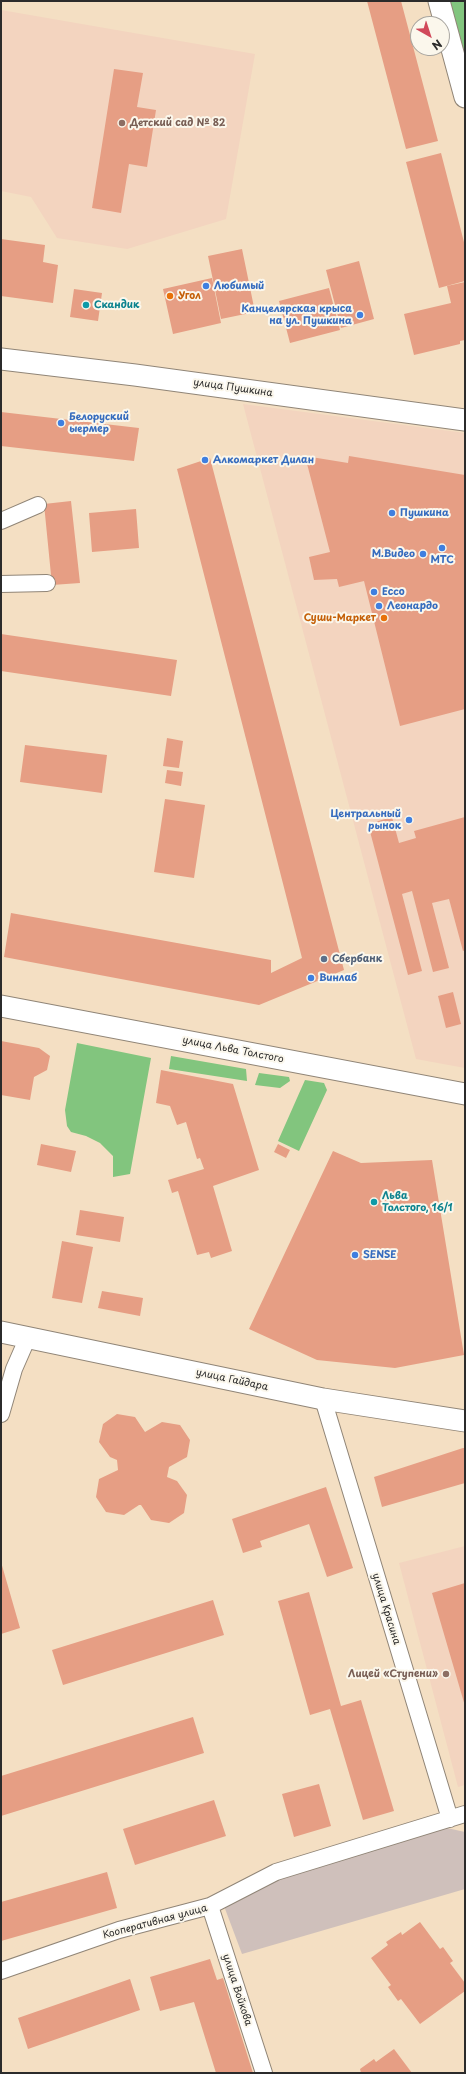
<!DOCTYPE html>
<html>
<head>
<meta charset="utf-8">
<style>
  body { margin:0 }
  #map { position:relative; width:466px; height:2074px; overflow:hidden; background:#f4dfc3; font-family:"Playpen Sans",sans-serif }
  canvas { display:block }
  .frame { position:absolute; inset:0; border:2px solid #2b2b2b; pointer-events:none }
  .north { position:absolute; left:410px; top:16px; width:40px; height:40px; box-sizing:border-box; background:#fbf7ec; border:1px solid #a8a59f; border-radius:50%; rotate:141deg; font-size:11px; font-weight:700; line-height:16px; text-align:center; color:#2b2b2b }
  .north::after { content:''; display:block; margin:auto; width:14px; height:18px; background:#d1495b; clip-path:polygon(50% 0,100% 100%,50% 72%,0 100%) }
</style>
</head>
<body>
<div id="map">
<canvas width="466" height="2074"></canvas>
<div class="frame"></div>
<div class="north">N</div>
</div>
<script>
const ctx = document.querySelector('canvas').getContext('2d');
ctx.lineJoin = 'round';
function fill(path, color) { ctx.fillStyle = color; ctx.fill(path, 'evenodd'); }
const poly = rows => new Path2D(rows.map(r => 'M' + r).join(''));
function strokePath(path, color, width, dash) { ctx.strokeStyle = color; ctx.lineWidth = width; ctx.lineCap = dash ? 'butt' : 'round'; ctx.setLineDash(dash || []); ctx.stroke(path); }
function label(font, color, halo, rows, align = 'center') {
  ctx.font = font + ' "Playpen Sans",sans-serif'; ctx.lineWidth = 4; ctx.setLineDash([]); ctx.textBaseline = 'middle'; ctx.strokeStyle = halo; ctx.fillStyle = color; for (const [text, x, y, turn = 0] of rows) {
    ctx.save(); ctx.translate(x, y); ctx.rotate((+turn || 0) * Math.PI / 180); ctx.textAlign = isNaN(turn) ? turn : align; if (halo) ctx.strokeText(text, 0, 0); ctx.fillText(text, 0, 0); ctx.restore();
  }
}
const built = poly([
  [1,10,255,54,226,219,127,249,57,238,31,197,1,191],
  [243,404,465,433,465,1068,416,1059],
  [465,1546,465,1785,458,1787,399,1563]
]);
const industrial = poly([
  [447,1828,465,1832,465,1889,242,1954,224,1906,271,1879]
]);
const green = poly([
  [450,1,465,1,465,55],
  [77,1043,151,1058,130,1174,113,1177,113,1156,100,1143,86,1136,71,1132,67,1126,65,1110],
  [171,1056,246,1069,247,1081,169,1069],
  [259,1073,289,1077,290,1081,280,1088,255,1085],
  [305,1080,324,1083,327,1090,299,1151,278,1141]
]);
const building = poly([
  [367,1,401,1,438,141,406,149],
  [114,69,143,73,137,107,156,110,147,167,129,164,121,213,92,208],
  [441,153,465,246,465,281,439,288,406,162],
  [1,239,45,245,43,262,58,265,53,303,1,296],
  [242,249,255,312,221,319,208,256],
  [359,261,374,319,341,328,326,270],
  [212,278,221,323,173,334,163,289],
  [465,282,465,340,460,341,460,344,414,355,404,314,451,303,447,286],
  [329,288,340,330,290,343,279,301],
  [74,289,102,293,98,321,70,317],
  [1,412,139,428,134,461,1,446],
  [305,456,348,463,349,456,465,475,465,709,400,726,364,581,339,587,337,579,314,580,309,557,330,552],
  [210,458,344,970,259,1005,4,957,11,913,271,960,271,973,302,958,177,469],
  [71,501,80,583,52,585,44,504],
  [136,509,139,548,92,552,89,513],
  [1,634,177,660,171,696,1,671],
  [167,738,183,741,179,768,163,766],
  [25,745,107,755,102,793,20,782],
  [167,770,183,772,181,786,165,783],
  [165,799,205,805,194,878,154,872],
  [392,817,399,843,416,838,414,831,465,817,465,950,463,951,449,899,432,903,449,968,433,972,412,891,402,894,422,971,408,975,368,824],
  [453,992,461,1024,446,1028,438,996],
  [1,1041,39,1048,50,1056,47,1070,34,1077,30,1100,1,1095],
  [161,1070,233,1084,259,1170,213,1186,232,1251,211,1258,209,1252,197,1255,178,1191,172,1193,168,1180,204,1169,200,1158,197,1159,186,1122,177,1125,170,1106,156,1103],
  [41,1144,76,1151,71,1172,37,1165],
  [278,1144,290,1150,286,1158,274,1152],
  [333,1151,361,1163,432,1160,464,1355,395,1368,317,1360,249,1329],
  [80,1210,124,1217,120,1242,76,1235],
  [62,1241,93,1247,82,1303,52,1298],
  [102,1291,143,1298,140,1316,98,1308],
  [117,1414,135,1417,145,1432,162,1422,180,1425,190,1440,187,1457,169,1467,167,1477,177,1481,187,1495,184,1513,169,1523,151,1520,141,1505,139,1505,124,1515,106,1512,96,1497,99,1479,118,1470,117,1460,110,1457,99,1442,103,1424],
  [463,1448,465,1448,465,1483,382,1507,374,1477],
  [326,1487,353,1568,327,1577,309,1524,260,1541,262,1547,243,1553,232,1519],
  [1,1562,20,1628,1,1634],
  [465,1583,465,1706,432,1593],
  [309,1592,341,1706,361,1700,394,1811,363,1820,330,1709,310,1715,278,1601],
  [213,1600,224,1635,63,1685,52,1650],
  [193,1717,204,1753,1,1816,1,1776],
  [319,1784,331,1826,294,1837,282,1794],
  [214,1800,226,1836,135,1865,123,1829],
  [107,1872,117,1908,1,1941,1,1902],
  [420,1922,440,1949,443,1947,453,1961,450,1963,465,1983,465,1991,420,2024,401,1999,398,2001,388,1987,391,1985,371,1958,388,1945,386,1942,401,1932,402,1935],
  [210,1959,217,1980,223,1978,253,2073,216,2073,194,2002,160,2011,150,1977],
  [130,1979,140,2010,28,2049,18,2018],
  [394,2049,412,2073,361,2073,360,2069,374,2059,376,2062]
]);
const minor = poly([
  [1,521,38,505],
  [1,584,47,583],
  [323,1399,450,1819],
  [1,1414,14,1369,28,1337],
  [210,1906,264,2073],
  [1,1971,119,1930,210,1906,276,1872,465,1814]
]);
const tertiary = poly([
  [439,1,465,97],
  [1,359,135,375,465,420],
  [1,1006,465,1094],
  [1,1332,323,1399,465,1421]
]);
const markers = [
  [122,123,4,"#8d6e63"],
  [206,286,4,"#3f7fe0"],
  [170,296,4,"#e8710a"],
  [86,305,4,"#0f9aa8"],
  [360,315,4,"#3f7fe0"],
  [61,423,4,"#3f7fe0"],
  [205,460,4,"#3f7fe0"],
  [392,513,4,"#3f7fe0"],
  [442,548,4,"#3f7fe0"],
  [423,554,4,"#3f7fe0"],
  [374,592,4,"#3f7fe0"],
  [379,606,4,"#3f7fe0"],
  [384,618,4,"#e8710a"],
  [409,820,4,"#3f7fe0"],
  [324,959,4,"#5c6f8a"],
  [311,978,4,"#3f7fe0"],
  [374,1202,4,"#0f9aa8"],
  [355,1255,4,"#3f7fe0"],
  [446,1674,4,"#8d6e63"]
];
const educationNames = [
  ["Детский сад № 82",130,123],
  ["Лицей «Ступени»",438,1674,"right"]
];
const shopNames = [
  ["Любимый",214,286],
  ["Канцелярская крыса",352,309,"right"],
  ["на ул. Пушкина",352,321,"right"],
  ["Белоруский",69,417],
  ["ыермер",69,429],
  ["Алкомаркет Дилан",213,460],
  ["Пушкина",400,513],
  ["М.Видео",415,554,"right"],
  ["МТС",442,560,"center"],
  ["Ecco",382,592],
  ["Леонардо",387,606],
  ["Центральный",401,814,"right"],
  ["рынок",401,826,"right"],
  ["Винлаб",319,978],
  ["SENSE",363,1255]
];
const foodNames = [
  ["Угол",178,296],
  ["Суши-Маркет",376,618,"right"]
];
const cultureNames = [
  ["Скандик",94,305],
  ["Льва",382,1196],
  ["Толстого, 16/1",382,1208]
];
const streetNames = [
  ["улица Пушкина",233,388,8],
  ["улица Льва Толстого",233,1050,11],
  ["улица Гайдара",232,1380,12],
  ["улица Красина",386,1609,73],
  ["Кооперативная улица",155,1922,-15],
  ["улица Войкова",237,1990,72]
];
const serviceNames = [
  ["Сбербанк",332,959]
];
fill(built, '#f3d4bf');
fill(industrial, '#cfc0bb');
fill(green, '#82c57e');
fill(building, '#e69e84');
strokePath(minor, '#908577', 18);
strokePath(tertiary, '#908577', 23);
strokePath(minor, '#fff', 16);
strokePath(tertiary, '#fff', 21);
for (const [x, y, r, color] of markers) { const dot = new Path2D(); dot.arc(x, y, r, 0, 2 * Math.PI); ctx.fillStyle = color; ctx.fill(dot); strokePath(dot, '#fbf7ec', 1.5); }
label('bold 10px', '#785e54', '#fbf7ec', educationNames, 'left');
label('bold 10px', '#366cbe', '#fbf7ec', shopNames, 'left');
label('bold 10px', '#c56008', '#fbf7ec', foodNames, 'left');
label('bold 10px', '#0d838f', '#fbf7ec', cultureNames, 'left');
label('10px', '#2b2b2b', '#fbf7ec', streetNames);
label('bold 10px', '#4e5e75', '#fbf7ec', serviceNames, 'left');
</script>
</body>
</html>
